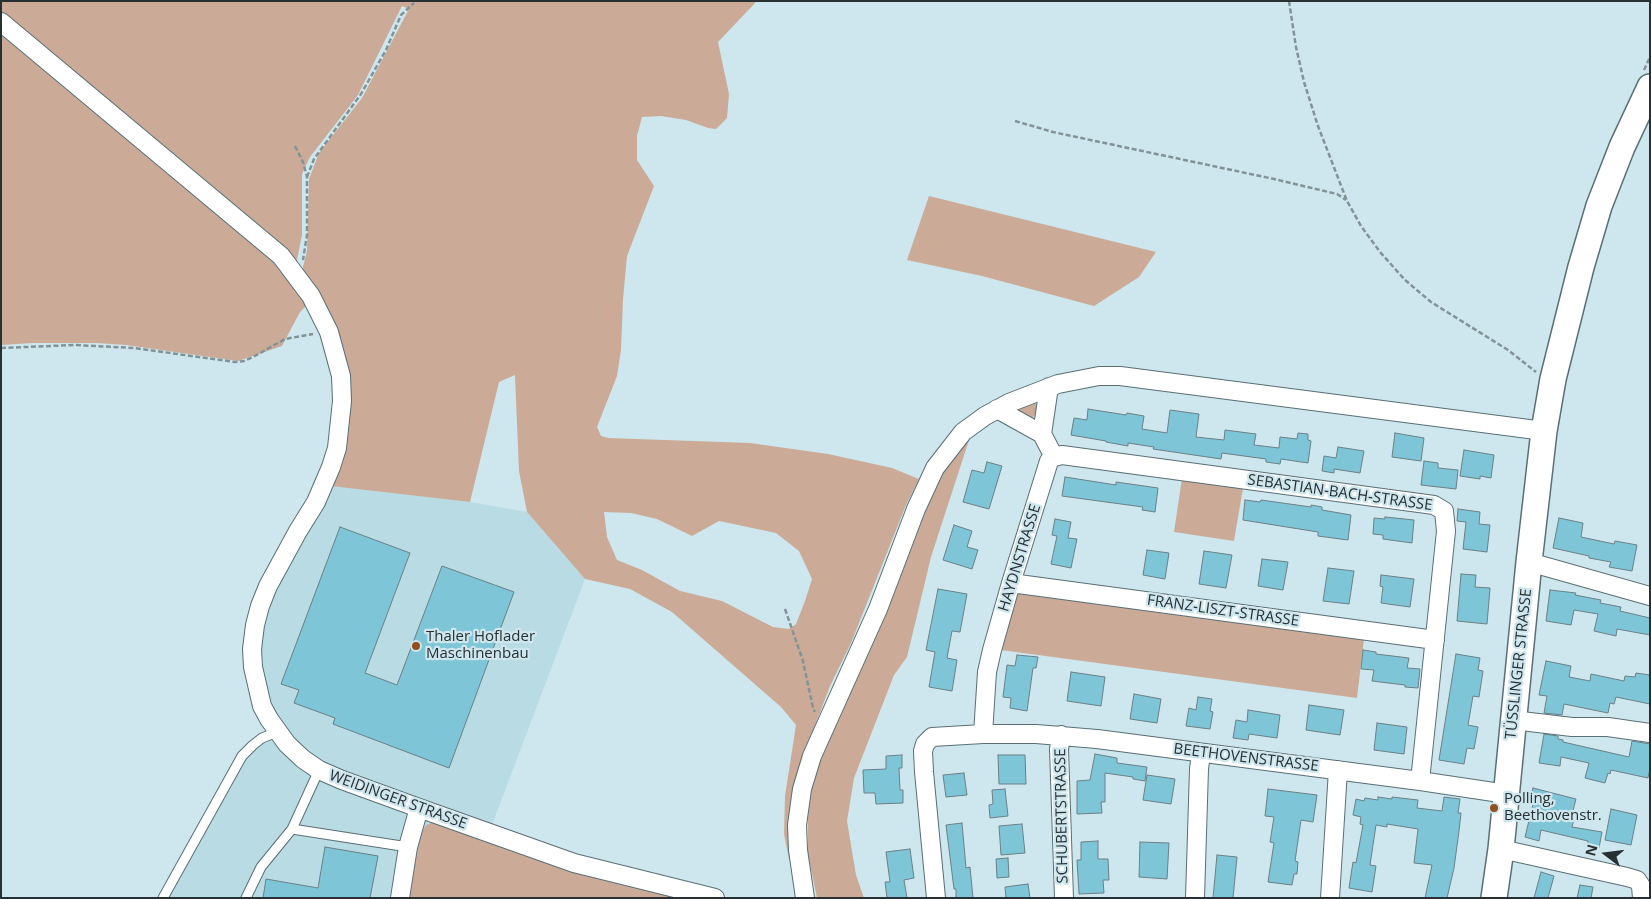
<!DOCTYPE html>
<html>
<head>
<meta charset="utf-8">
<style>
  body { margin:0 }
  #map { position:relative; width:1651px; height:899px; overflow:hidden; background:#cee6ed; font-family:"Open Sans",sans-serif }
  canvas { display:block }
  .frame { position:absolute; inset:0; border:2px solid #273033; pointer-events:none }
  .north { position:absolute; left:1581px; top:829px; width:50px; height:50px; -webkit-text-stroke:4px #cee6ed; paint-order:stroke; rotate:285deg; font-size:14px; font-weight:700; line-height:20px; text-align:center; color:#273033 }
  .north::after { content:''; display:block; margin:auto; width:18px; height:22px; background:#273033; clip-path:polygon(50% 0,100% 100%,50% 72%,0 100%) }
</style>
</head>
<body>
<div id="map">
<canvas width="1651" height="899"></canvas>
<div class="frame"></div>
<div class="north">N</div>
</div>
<script>
const ctx = document.querySelector('canvas').getContext('2d');
ctx.lineJoin = 'round';
function fill(path, color) { ctx.fillStyle = color; ctx.fill(path, 'evenodd'); }
const poly = rows => new Path2D(rows.map(r => 'M' + r).join(''));
function strokePath(path, color, width, dash) { ctx.strokeStyle = color; ctx.lineWidth = width; ctx.lineCap = dash ? 'butt' : 'round'; ctx.setLineDash(dash || []); ctx.stroke(path); }
function label(font, color, halo, rows, align = 'center') {
  ctx.font = font + ' "Open Sans",sans-serif'; ctx.lineWidth = 4.5; ctx.setLineDash([]); ctx.textBaseline = 'middle'; ctx.strokeStyle = halo; ctx.fillStyle = color; for (const [text, x, y, turn = 0] of rows) {
    ctx.save(); ctx.translate(x, y); ctx.rotate((+turn || 0) * Math.PI / 180); ctx.textAlign = isNaN(turn) ? turn : align; if (halo) ctx.strokeText(text, 0, 0); ctx.fillText(text, 0, 0); ctx.restore();
  }
}
const built = poly([
  [318,484,470,502,527,512,585,579,487,838,420,835,409,898,167,898,248,754,272,737,246,649]
]);
const green = poly([
  [1,1,757,1,718,42,729,94,727,118,716,129,708,128,686,120,661,116,642,117,637,136,637,160,654,186,627,256,623,299,621,350,617,376,597,427,601,436,608,438,750,443,828,454,892,468,919,479,906,505,851,643,830,686,803,757,790,812,788,833,789,860,784,834,785,796,796,725,781,707,672,612,630,589,585,579,527,512,519,471,515,375,499,382,470,502,331,486,348,411,302,271,307,251,309,179,319,153,362,98,409,9,402,6,358,95,310,157,302,174,302,235,297,260,290,275,305,295,306,306,300,312,282,346,238,361,126,345,96,343,32,343,1,345],
  [604,512,631,513,657,519,692,536,719,521,776,533,799,551,812,579,805,601,796,624,789,629,773,627,722,601,680,591,642,570,617,560,607,537],
  [929,196,1156,252,1139,277,1094,306,982,276,907,260],
  [1033,400,1037,405,1036,414,1031,419,1017,414,1017,406],
  [969,440,931,557,907,657,894,675,854,778,847,821,856,875,864,898,817,898,808,854,808,818,810,793,818,762,907,549,945,468],
  [1182,478,1243,488,1234,541,1174,532],
  [1017,593,1253,623,1364,639,1357,698,1001,650],
  [434,822,688,898,409,898,420,835,426,825]
]);
const building = poly([
  [1088,409,1126,415,1127,413,1144,416,1142,429,1167,433,1170,410,1199,414,1196,437,1224,440,1225,430,1256,434,1254,445,1279,448,1280,437,1297,439,1298,433,1308,434,1308,440,1311,441,1308,463,1281,459,1280,464,1266,462,1266,459,1222,453,1221,459,1153,449,1154,447,1128,443,1128,446,1106,442,1106,441,1071,435,1074,418,1087,420,1088,409],
  [1395,433,1424,438,1421,461,1392,457,1395,433],
  [1338,447,1364,451,1360,473,1334,469,1334,473,1322,471,1324,456,1336,458,1338,447],
  [1464,450,1494,455,1491,478,1480,476,1480,479,1460,476,1464,450],
  [1424,461,1438,463,1438,468,1458,470,1456,489,1421,485,1424,461],
  [987,462,1002,466,989,509,963,502,972,470,984,473,987,462],
  [1065,477,1116,485,1116,482,1158,488,1155,512,1142,510,1143,507,1062,496,1065,477],
  [1245,500,1260,502,1261,500,1311,507,1311,505,1322,507,1322,510,1351,515,1348,540,1318,536,1318,532,1243,520,1245,500],
  [1458,509,1480,512,1479,524,1490,525,1487,552,1463,549,1466,522,1457,521,1458,509],
  [1385,517,1414,520,1412,543,1383,539,1383,535,1373,534,1374,518,1385,519,1385,517],
  [1559,518,1583,523,1581,537,1614,544,1615,541,1637,545,1632,571,1609,567,1611,562,1589,558,1589,556,1553,548,1559,518],
  [1055,519,1071,522,1068,538,1077,539,1071,568,1051,564,1057,536,1052,535,1055,519],
  [954,525,972,531,967,547,978,550,972,569,943,560,954,525],
  [340,527,410,553,365,673,397,685,442,566,514,592,449,768,333,724,335,718,294,703,299,690,281,684,340,527],
  [1147,550,1169,553,1165,579,1143,575,1147,550],
  [1204,551,1232,555,1226,588,1199,584,1204,551],
  [1262,559,1288,562,1283,590,1258,586,1262,559],
  [1328,568,1354,571,1349,604,1323,601,1328,568],
  [1461,574,1476,575,1475,587,1490,588,1487,624,1457,621,1461,574],
  [1381,575,1414,579,1410,607,1381,603,1383,587,1380,586,1381,575],
  [938,589,967,594,960,632,952,631,947,658,957,660,952,691,929,687,935,652,926,650,938,589],
  [1550,590,1576,593,1575,595,1601,600,1600,603,1621,607,1620,611,1650,618,1650,635,1617,629,1616,636,1594,631,1598,614,1574,610,1571,625,1546,621,1550,590],
  [1363,650,1376,652,1376,654,1409,658,1407,668,1420,669,1418,688,1405,687,1405,685,1372,681,1374,670,1361,669,1363,650],
  [1456,654,1480,658,1478,670,1483,671,1479,697,1473,696,1468,725,1478,727,1474,749,1467,748,1464,764,1439,760,1456,654],
  [1017,655,1038,657,1036,668,1033,668,1027,711,1010,708,1011,698,1003,697,1007,665,1015,666,1017,655],
  [1546,661,1571,666,1569,677,1590,681,1591,674,1624,681,1625,676,1635,677,1636,673,1650,675,1650,704,1616,697,1614,704,1610,703,1608,713,1564,704,1562,715,1544,713,1547,696,1539,695,1546,661],
  [1071,672,1105,677,1101,706,1067,701,1071,672],
  [1134,694,1161,699,1157,723,1130,719,1134,694],
  [1198,697,1212,699,1210,711,1213,712,1210,729,1186,726,1189,708,1196,710,1198,697],
  [1309,705,1344,710,1340,735,1306,730,1309,705],
  [1248,710,1280,715,1277,738,1249,734,1248,740,1233,738,1236,720,1247,722,1248,710],
  [1377,723,1407,727,1404,754,1374,750,1377,723],
  [1544,734,1558,736,1558,739,1563,740,1563,742,1629,757,1632,741,1650,744,1650,768,1648,778,1611,770,1610,774,1608,773,1605,783,1585,778,1589,763,1561,757,1560,766,1539,763,1544,734],
  [1095,754,1117,758,1117,763,1147,767,1145,781,1133,779,1133,777,1105,773,1105,802,1101,802,1102,813,1077,814,1077,781,1090,780,1095,754],
  [902,755,902,768,899,768,900,790,903,790,903,803,876,804,875,793,864,793,863,770,886,769,886,756,902,755],
  [998,755,1025,755,1026,784,999,784,998,755],
  [964,773,967,795,946,797,943,775,964,773],
  [1147,775,1175,779,1171,804,1143,800,1147,775],
  [1533,788,1576,799,1571,818,1574,819,1572,827,1602,832,1599,848,1587,846,1588,841,1541,830,1539,841,1525,837,1534,800,1530,799,1533,788],
  [1005,789,1008,816,990,818,989,805,993,804,992,790,1005,789],
  [1268,789,1317,795,1313,822,1301,820,1295,861,1298,862,1297,874,1294,874,1292,885,1268,882,1274,843,1270,842,1274,817,1265,816,1268,789],
  [1378,797,1392,799,1392,797,1418,800,1417,808,1442,811,1444,797,1460,799,1458,813,1461,813,1459,831,1454,868,1447,898,1425,898,1432,865,1414,863,1418,829,1387,824,1387,827,1376,825,1370,865,1376,866,1372,892,1349,888,1353,862,1356,863,1363,825,1360,824,1361,817,1353,815,1356,799,1364,801,1365,798,1378,800,1378,797],
  [1611,809,1637,815,1631,845,1605,840,1611,809],
  [962,823,966,868,970,867,973,898,956,898,956,889,954,889,946,825,962,823],
  [1022,824,1025,853,1001,855,999,826,1022,824],
  [1098,841,1098,859,1108,859,1109,880,1103,880,1104,893,1079,894,1077,860,1081,860,1081,842,1098,841],
  [1140,842,1169,843,1167,879,1139,877,1140,842],
  [325,847,378,856,370,898,263,898,266,879,318,888,325,847],
  [910,849,914,878,904,880,907,898,887,898,885,882,890,882,886,852,910,849],
  [1217,855,1237,857,1233,898,1213,898,1217,855],
  [1008,858,1009,877,997,878,996,859,1008,858],
  [1541,872,1554,876,1548,898,1534,898,1541,872],
  [1028,884,1030,898,1006,898,1005,887,1028,884],
  [1580,885,1593,887,1591,898,1577,898,1580,885]
]);
const path = poly([
  [1289,1,1296,47,1304,82,1318,126,1347,201,1361,226,1380,252,1405,280,1431,302,1508,350,1536,372],
  [1644,70,1650,57],
  [1015,121,1053,132,1274,179,1337,194,1346,200],
  [295,146,303,162,307,177,307,235,303,260],
  [307,177,314,159,361,94,386,50,401,15,414,3],
  [1,348,75,345,134,348,235,362,244,361,253,357,285,339,313,334],
  [785,609,803,661,813,708,815,712]
]);
const lane = poly([
  [292,829,408,847],
  [163,898,242,756,253,745,262,738,277,732],
  [246,898,261,867,292,829,319,770]
]);
const street = poly([
  [1,22,281,256,311,296,329,332,341,376,342,401,337,448,331,467,316,502,298,531,268,586,260,606,255,625,252,649,253,667,262,706,269,719,287,744,303,759,319,770,342,780,419,808,574,863,715,898],
  [997,409,1042,434],
  [1054,457,1062,455,1434,505,1444,511,1446,531,1420,781],
  [1529,562,1650,596],
  [1011,583,1435,640],
  [1513,720,1572,727,1608,727,1650,733],
  [983,734,987,672,992,650,1011,583,1049,461,1054,457,1042,434,1049,387],
  [1061,735,1059,749,1064,898],
  [1501,849,1627,877,1637,880,1641,886,1642,898],
  [400,898,408,847,419,808],
  [805,898,798,850,797,825,802,789,812,756,878,609,916,509,935,468,963,432,985,416,1009,403,1058,384,1099,376,1120,376,1544,431],
  [936,898,924,772,923,751,925,744,932,737,983,734,1036,734,1097,739,1420,781,1507,794],
  [1195,898,1199,769,1201,753],
  [1330,898,1338,770]
]);
const secondary = poly([
  [1494,898,1501,849,1529,562,1544,431,1553,379,1581,267,1599,206,1622,147,1650,87]
]);
const markers = [
  [416,646,5,"#924f1f"],
  [1494,808,5,"#924f1f"]
];
const streetNames = [
  ["SEBASTIAN-BACH-STRASSE",1340,493,8],
  ["HAYDNSTRASSE",1020,558,-73],
  ["FRANZ-LISZT-STRASSE",1223,611,8],
  ["TÜSSLINGER STRASSE",1519,664,-84],
  ["BEETHOVENSTRASSE",1246,758,7],
  ["WEIDINGER STRASSE",398,800,20],
  ["SCHUBERTSTRASSE",1062,816,-91]
];
const poiNames = [
  ["Thaler Hoflader",426,637],
  ["Maschinenbau",426,654],
  ["Polling,",1504,799],
  ["Beethovenstr.",1504,816]
];
fill(built, '#b9dbe3');
fill(green, '#cbab97');
fill(building, '#7ec5d7');
strokePath(building, '#6a8086', 1);
strokePath(lane, '#596f75', 11);
strokePath(street, '#596f75', 20);
strokePath(secondary, '#596f75', 28);
strokePath(path, '#829398', 2.5, [5, 2.5]);
strokePath(lane, '#fff', 9);
strokePath(street, '#fff', 18);
strokePath(secondary, '#fff', 25);
for (const [x, y, r, color] of markers) { const dot = new Path2D(); dot.arc(x, y, r, 0, 2 * Math.PI); ctx.fillStyle = color; ctx.fill(dot); strokePath(dot, '#cee6ed', 2); }
label('15px', '#273033', '#cee6ed', streetNames);
label('15px', '#273033', '#cee6ed', poiNames, 'left');
</script>
</body>
</html>
